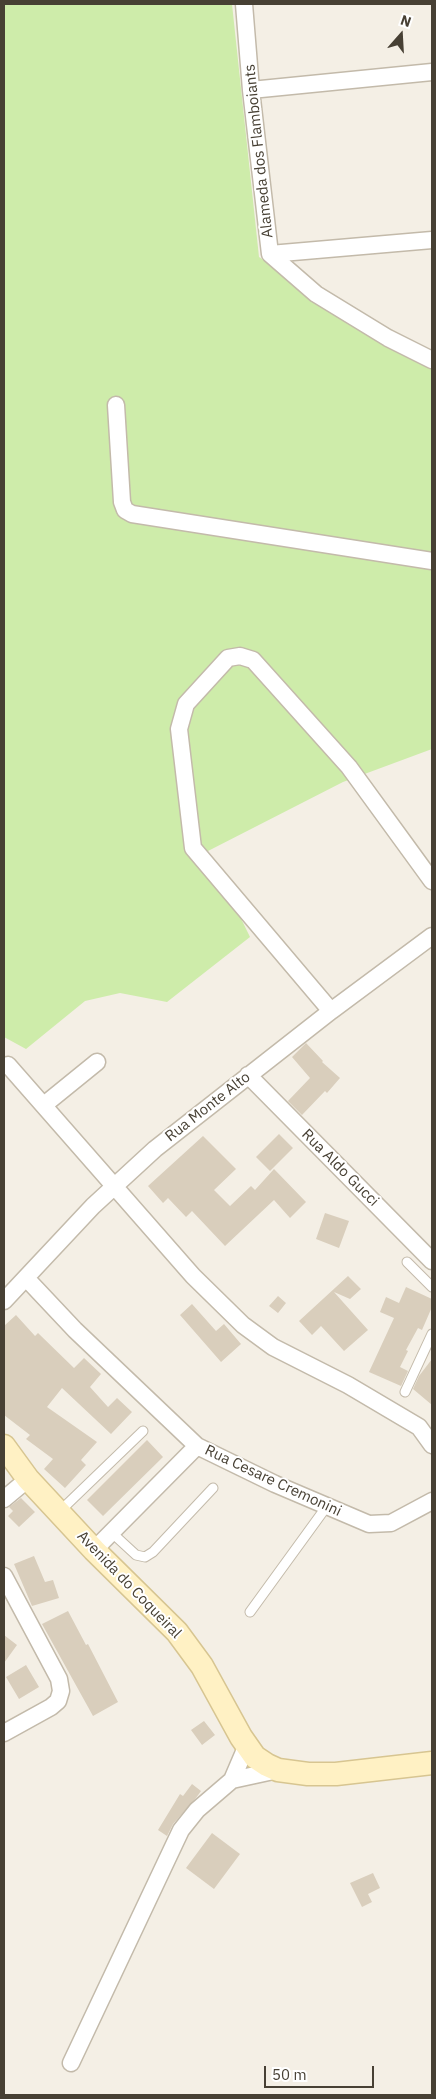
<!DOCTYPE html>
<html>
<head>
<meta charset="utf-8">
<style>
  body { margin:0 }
  #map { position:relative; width:436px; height:2099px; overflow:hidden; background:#f4efe5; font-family:"IBM Plex Sans",sans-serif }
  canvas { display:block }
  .frame { position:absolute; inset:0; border:5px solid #474034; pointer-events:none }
  .north { position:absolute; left:376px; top:10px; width:50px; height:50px; -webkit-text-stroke:4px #fff; paint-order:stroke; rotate:19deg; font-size:14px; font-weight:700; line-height:20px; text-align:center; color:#474034 }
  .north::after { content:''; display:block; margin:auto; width:18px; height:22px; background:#474034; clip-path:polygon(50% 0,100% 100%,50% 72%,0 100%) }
  .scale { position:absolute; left:264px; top:2066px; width:110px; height:22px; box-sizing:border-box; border:2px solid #474034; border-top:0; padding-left:6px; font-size:15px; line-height:18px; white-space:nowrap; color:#474034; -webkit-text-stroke:4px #fff; paint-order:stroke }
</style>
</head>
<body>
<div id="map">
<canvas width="436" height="2099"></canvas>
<div class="frame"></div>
<div class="north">N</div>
<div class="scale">50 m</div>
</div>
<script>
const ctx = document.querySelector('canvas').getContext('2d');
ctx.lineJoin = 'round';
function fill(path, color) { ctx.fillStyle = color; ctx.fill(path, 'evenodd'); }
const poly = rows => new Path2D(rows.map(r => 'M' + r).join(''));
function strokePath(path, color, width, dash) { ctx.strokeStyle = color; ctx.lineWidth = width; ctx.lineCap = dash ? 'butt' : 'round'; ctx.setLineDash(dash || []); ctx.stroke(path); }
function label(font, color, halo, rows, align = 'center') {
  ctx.font = font + ' "IBM Plex Sans",sans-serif'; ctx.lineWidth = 4; ctx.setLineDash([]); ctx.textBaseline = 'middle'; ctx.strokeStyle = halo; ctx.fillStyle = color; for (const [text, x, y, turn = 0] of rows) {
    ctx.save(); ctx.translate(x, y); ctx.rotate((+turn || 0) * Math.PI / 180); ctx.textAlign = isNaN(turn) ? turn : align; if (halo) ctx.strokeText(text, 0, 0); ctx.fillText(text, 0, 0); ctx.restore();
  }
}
const green = poly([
  [4,4,232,4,259,257,432,369,432,749,343,782,208,851,250,937,167,1002,120,993,85,1001,26,1049,4,1037]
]);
const building = poly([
  [306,1043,323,1061,322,1062,340,1078,327,1093,325,1091,302,1115,288,1101,310,1078,292,1057],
  [279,1134,293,1148,270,1171,256,1157],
  [203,1136,236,1169,214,1190,230,1206,251,1186,255,1190,274,1169,306,1202,290,1218,274,1200,225,1246,192,1211,186,1217,168,1198,163,1203,148,1186],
  [325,1213,349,1221,339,1248,316,1239],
  [348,1276,361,1289,350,1299,334,1292,368,1330,344,1351,321,1326,312,1335,299,1321],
  [406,1287,432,1299,432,1307,422,1330,418,1328,406,1350,408,1351,400,1367,408,1371,401,1386,369,1372,394,1318,380,1312,386,1297,399,1303],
  [278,1296,286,1303,278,1313,269,1306],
  [192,1304,216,1331,224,1324,241,1344,221,1362,180,1315],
  [16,1315,35,1336,38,1333,74,1368,84,1358,101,1374,90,1387,108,1407,117,1398,132,1412,111,1434,62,1388,47,1407,97,1442,81,1460,86,1465,65,1488,44,1469,53,1459,26,1439,30,1435,4,1415,4,1326],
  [432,1359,432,1405,413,1389,419,1376],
  [147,1440,163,1457,103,1516,87,1500],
  [21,1498,35,1512,19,1527,8,1516,13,1511,9,1507],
  [34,1556,45,1582,53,1580,59,1598,32,1606,14,1564],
  [68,1611,86,1645,88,1644,118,1702,93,1716,42,1624],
  [4,1635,17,1645,4,1663],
  [26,1665,39,1687,19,1699,6,1677],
  [204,1721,215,1735,202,1745,191,1730],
  [192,1784,201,1791,196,1798,173,1824,167,1836,158,1830,180,1794,183,1796],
  [212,1833,240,1854,214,1889,186,1868],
  [373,1873,380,1888,368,1894,372,1902,362,1907,350,1883]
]);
const service = poly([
  [407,1262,432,1287],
  [405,1392,432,1334],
  [59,1512,143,1431],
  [111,1532,136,1555,145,1557,153,1552,213,1488],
  [250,1612,327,1506]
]);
const minor = poly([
  [244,4,251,90,270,254,316,294,388,338,432,360],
  [251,90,432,72],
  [270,254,432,240],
  [116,405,122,502,125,510,132,514,432,561],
  [331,1011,193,848,179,729,186,704,228,658,240,656,253,660,349,767,432,881],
  [8,1065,193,1276,243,1325,273,1347,348,1385,419,1427,432,1445],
  [248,1075,432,1261],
  [44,1105,97,1062],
  [26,1278,75,1330,197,1446,275,1484,369,1524,391,1523,432,1501],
  [4,1301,93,1206,155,1149,331,1011,432,936],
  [4,1499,28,1479],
  [94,1550,197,1446],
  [4,1576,59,1679,61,1691,58,1701,51,1707,4,1733],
  [232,1780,278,1770],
  [71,2063,181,1830,197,1810,232,1780,247,1745]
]);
const secondary = poly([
  [4,1446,28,1479,94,1550,177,1632,202,1666,241,1737,255,1757,267,1765,278,1770,308,1774,336,1774,432,1763]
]);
const streetNames = [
  ["Alameda dos Flamboiants",259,151,-96],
  ["Rua Monte Alto",208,1107,-38],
  ["Rua Aldo Gucci",340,1168,45],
  ["Rua Cesare Cremonini",273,1481,25],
  ["Avenida do Coqueiral",129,1585,46]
];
fill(green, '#ceecaa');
fill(building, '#d9cebc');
strokePath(service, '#c3baaa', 11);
strokePath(minor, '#c3baaa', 19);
strokePath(secondary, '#d7c591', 25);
strokePath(service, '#fff', 9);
strokePath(minor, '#fff', 16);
strokePath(secondary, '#fff1c4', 22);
label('15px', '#474034', '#fff', streetNames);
</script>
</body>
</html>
